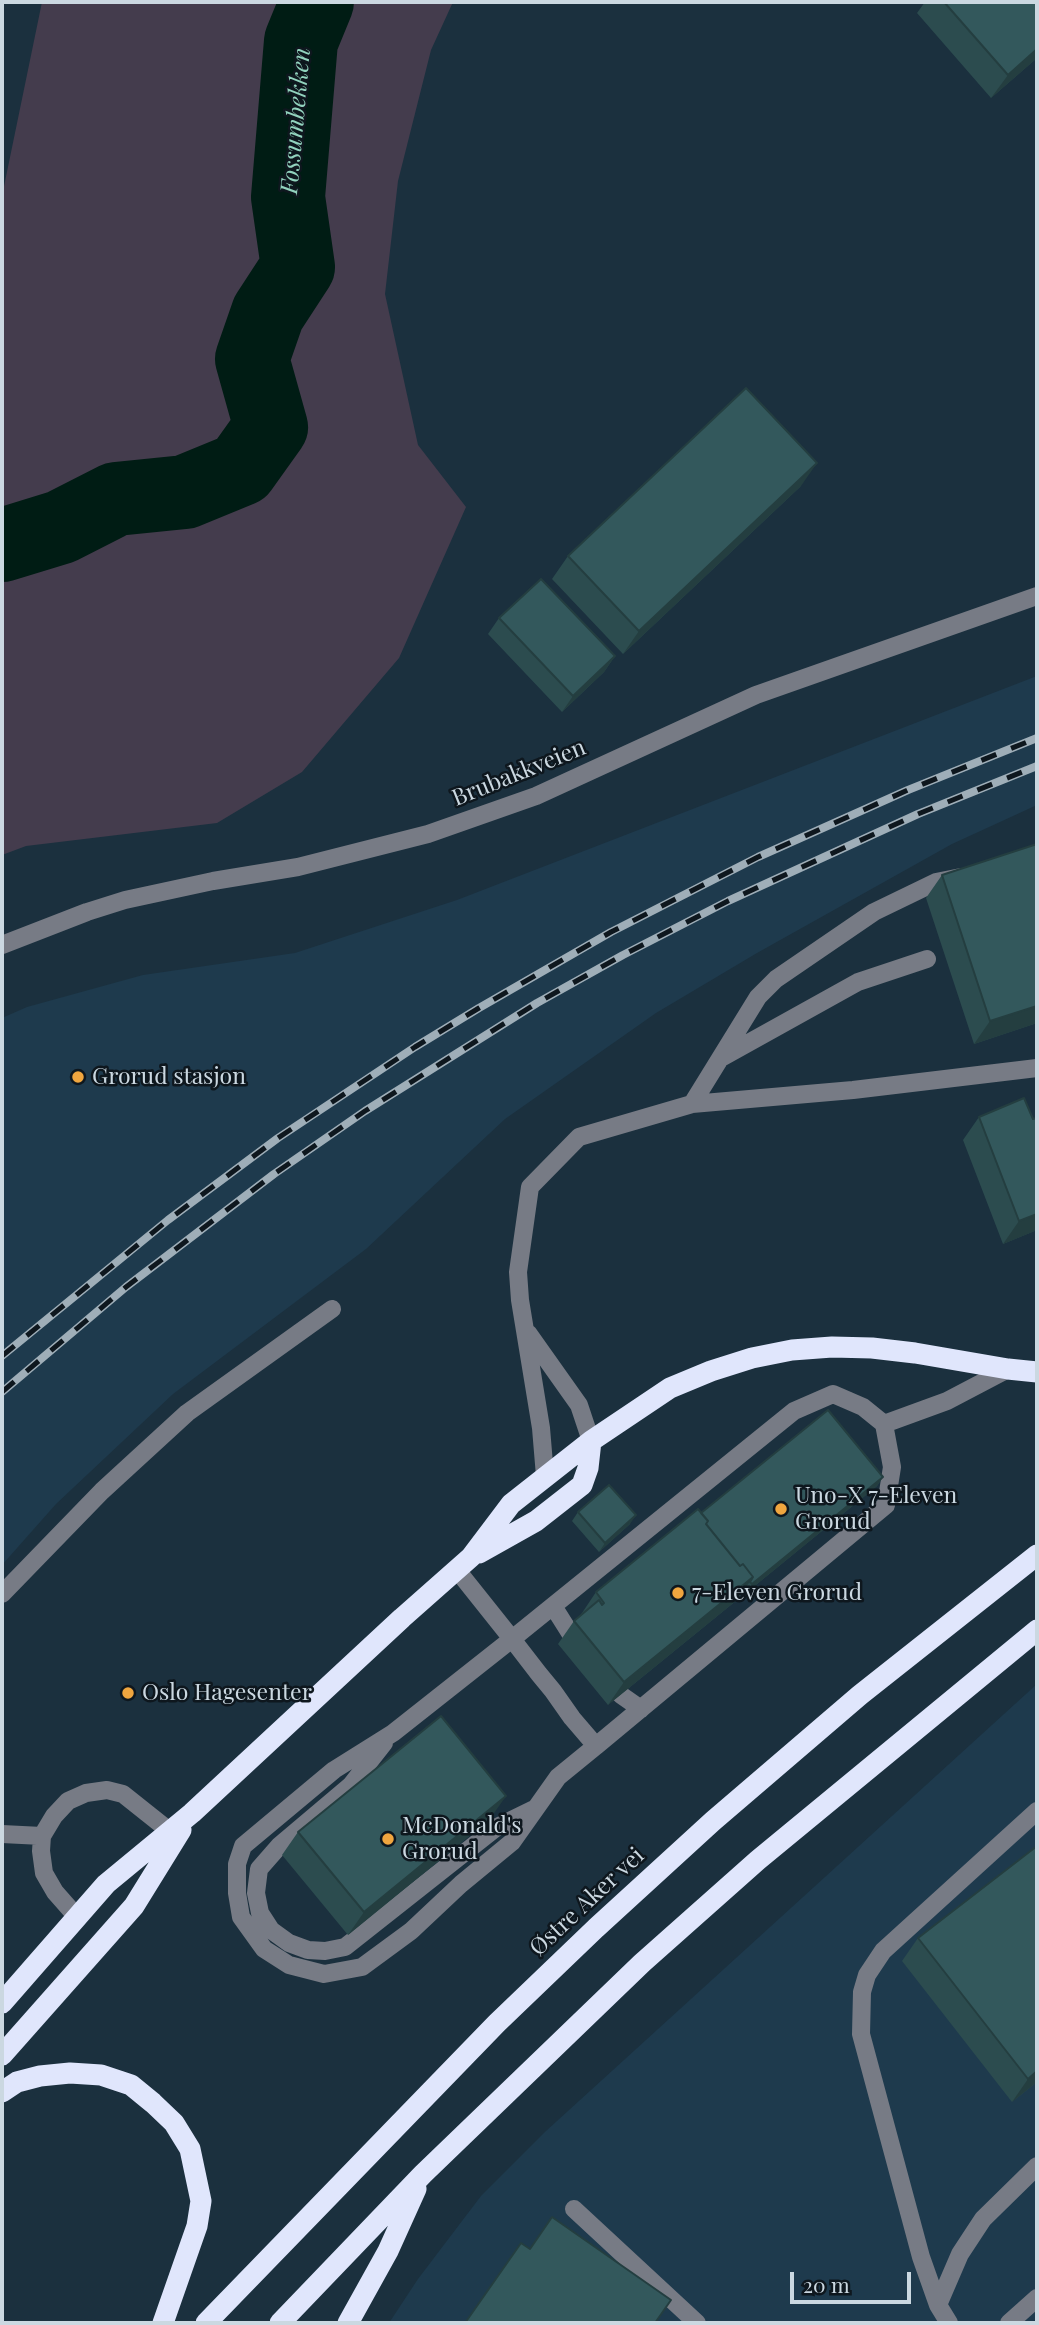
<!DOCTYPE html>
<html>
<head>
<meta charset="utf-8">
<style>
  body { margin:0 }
  #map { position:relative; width:1039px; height:2325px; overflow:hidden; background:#1b303e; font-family:"Playfair Display",serif }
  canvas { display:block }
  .frame { position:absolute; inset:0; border:4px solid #cbd8e1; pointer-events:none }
  .scale { position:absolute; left:790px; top:2272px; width:121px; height:32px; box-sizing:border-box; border:4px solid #cbd8e1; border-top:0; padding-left:9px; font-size:21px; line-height:24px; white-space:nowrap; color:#cbd8e1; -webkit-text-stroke:5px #0e171e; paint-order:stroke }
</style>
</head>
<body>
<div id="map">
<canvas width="1039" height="2325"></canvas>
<div class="frame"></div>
<div class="scale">20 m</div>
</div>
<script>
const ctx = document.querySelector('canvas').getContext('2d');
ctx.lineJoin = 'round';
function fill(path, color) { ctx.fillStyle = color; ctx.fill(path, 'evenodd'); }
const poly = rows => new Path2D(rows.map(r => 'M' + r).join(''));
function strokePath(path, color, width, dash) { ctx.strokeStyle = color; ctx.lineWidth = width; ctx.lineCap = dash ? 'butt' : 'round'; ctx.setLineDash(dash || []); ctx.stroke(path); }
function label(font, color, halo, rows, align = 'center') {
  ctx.font = font + ' "Playfair Display",serif'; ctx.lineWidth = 5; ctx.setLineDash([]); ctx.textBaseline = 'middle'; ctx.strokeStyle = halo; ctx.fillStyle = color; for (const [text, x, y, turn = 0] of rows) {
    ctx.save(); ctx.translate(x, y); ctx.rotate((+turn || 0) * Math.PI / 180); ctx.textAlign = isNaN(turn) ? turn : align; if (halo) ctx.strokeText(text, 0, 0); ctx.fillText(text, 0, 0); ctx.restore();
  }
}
const built = poly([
  [1037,676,1037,805,952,844,757,953,656,1013,505,1119,366,1249,173,1394,56,1504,2,1565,2,1018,27,1007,143,975,295,953,457,900],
  [1037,1684,1037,2323,389,2323,418,2279,481,2196,546,2131]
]);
const green = poly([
  [42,2,453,2,431,50,398,181,385,294,418,445,466,507,399,658,302,772,217,823,26,846,2,855,2,196]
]);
const river = poly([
  [2,545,61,527,116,499,185,492,241,469,271,427,252,359,268,313,298,267,288,197,301,41,317,2]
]);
const minor = poly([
  [2,945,87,912,125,900,213,881,298,867,428,834,536,796,756,695,1037,596],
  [723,1057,858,982,927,959],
  [692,1104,758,997,776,979,874,912,936,882,961,877],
  [528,1333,579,1405,591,1441],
  [884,1424,947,1401,1008,1369],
  [545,1476,541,1428,520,1300,518,1272,530,1187,579,1137,692,1104,853,1090,1037,1068],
  [457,1570,512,1639,539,1674,553,1691,572,1718,596,1746,558,1777,512,1842,461,1884,411,1931,362,1967,324,1974,289,1965,264,1949,241,1917,237,1893,237,1864,243,1846,334,1770,393,1733,512,1639,794,1411,833,1394,863,1407,884,1424,892,1467,886,1505,596,1746],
  [2,1594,102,1491,187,1413,332,1309],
  [553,1606,570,1633],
  [621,1695,641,1709],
  [384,1743,351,1785,280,1845,259,1869,256,1893,260,1913,271,1930,289,1943,308,1950,325,1951,345,1947,497,1827,536,1808],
  [2,1834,42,1836],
  [77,1917,55,1892,44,1873,41,1851,42,1836,54,1816,68,1801,86,1793,107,1790,123,1794,177,1837],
  [574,2209,697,2323],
  [938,2305,960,2254,983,2219,1037,2166],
  [949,2323,938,2305,921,2257,861,2034,862,1992,867,1975,883,1951,1037,1811],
  [1009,2323,1037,2298]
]);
const highway = poly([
  [479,1553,536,1521,582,1485,588,1468,591,1441],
  [2,2003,106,1884,192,1813,402,1618,471,1557,511,1504,591,1441,670,1388,711,1371,752,1358,792,1350,832,1347,872,1348,915,1353,1008,1369,1037,1372],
  [2,2055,134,1906,181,1830],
  [2,2092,17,2082,40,2076,70,2073,101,2075,131,2085,153,2103,174,2123,190,2149,201,2201,197,2226,163,2323],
  [206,2323,497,2023,596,1928,713,1821,860,1695,1037,1555],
  [280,2323,423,2174,642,1963,758,1860,1037,1630],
  [348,2323,388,2251,416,2189]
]);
const rail = poly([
  [2,1356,168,1220,278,1138,415,1047,479,1008,611,932,758,857,908,790,1037,738],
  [2,1392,126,1287,274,1174,365,1111,537,1003,623,955,728,901,918,814,1037,766]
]);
const wall = poly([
  [925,2,1037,2,1037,58,991,98,917,13],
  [801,486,623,654,552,579,568,556],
  [499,618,615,656,604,672,562,712,488,634],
  [1037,844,1037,1023,974,1044,926,898,942,875],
  [979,1117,1033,1119,1037,1230,1003,1244,963,1140],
  [883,1477,877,1486,746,1593,744,1590,737,1600,608,1705,558,1644,574,1621,580,1616,596,1592,701,1513],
  [578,1512,630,1524,599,1552,572,1521],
  [490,1819,348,1935,282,1855,298,1832],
  [918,1938,1037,2082,1012,2102,902,1961]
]);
const shadedWall = poly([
  [1037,49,1037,58,991,98,1008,75],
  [817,463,801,486,623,654,639,631],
  [615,656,604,672,562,712,573,696],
  [1037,1006,1037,1023,974,1044,990,1021],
  [1037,1214,1037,1230,1003,1244,1019,1221],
  [883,1477,877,1486,746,1593,752,1584],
  [636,1515,630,1524,599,1552,605,1543],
  [753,1577,737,1600,608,1705,624,1682],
  [506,1796,490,1819,348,1935,364,1912],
  [1037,2071,1037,2082,1012,2102,1028,2079]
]);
const building = poly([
  [944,2,1037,2,1037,49,1008,75,944,2],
  [746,388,817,463,639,631,568,556,746,388],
  [541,579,615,656,573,696,499,618,541,579],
  [1037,844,1037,1006,990,1021,942,875,1037,844],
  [1024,1098,1033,1119,1037,1118,1037,1214,1019,1221,979,1117,1024,1098],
  [828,1410,883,1477,752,1584,750,1582,753,1577,743,1564,740,1566,706,1524,708,1521,701,1513,828,1410],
  [609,1485,636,1515,605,1543,578,1512,609,1485],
  [698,1509,708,1521,706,1524,740,1566,743,1564,753,1577,624,1682,574,1621,599,1600,602,1605,604,1603,596,1592,698,1509],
  [441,1716,506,1796,364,1912,298,1832,441,1716],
  [1037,1846,1037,2071,1028,2079,918,1938,1037,1846],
  [552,2217,671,2300,655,2323,465,2323,521,2243,530,2249,552,2217]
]);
const markers = [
  [78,1077,7,"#f0a63f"],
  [781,1509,7,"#f0a63f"],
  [678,1593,7,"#f0a63f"],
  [128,1693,7,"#f0a63f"],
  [388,1839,7,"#f0a63f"]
];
const streetNames = [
  ["Brubakkveien",519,773,-22],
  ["Østre Aker vei",587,1902,-43]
];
const poiNames = [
  ["Grorud stasjon",92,1077],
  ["Uno-X 7-Eleven",795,1496],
  ["Grorud",795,1522],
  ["7-Eleven Grorud",692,1593],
  ["Oslo Hagesenter",142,1693],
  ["McDonald's",402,1826],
  ["Grorud",402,1852]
];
const waterNames = [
  ["Fossumbekken",296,121,-85]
];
fill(built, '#1e3a4d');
fill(green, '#443c4d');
strokePath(river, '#001c14', 74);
strokePath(minor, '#777b85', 18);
strokePath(highway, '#e0e6fc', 21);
strokePath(rail, '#9faeb8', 8);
strokePath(rail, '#0e171e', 5, [16]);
fill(wall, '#2c4c4f');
fill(shadedWall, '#243e40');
fill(building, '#33585c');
strokePath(building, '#243e40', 2);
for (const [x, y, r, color] of markers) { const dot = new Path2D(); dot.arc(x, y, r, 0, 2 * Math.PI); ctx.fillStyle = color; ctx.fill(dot); strokePath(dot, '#0e171e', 2.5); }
label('23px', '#cbd8e1', '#0e171e', streetNames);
label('23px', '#cbd8e1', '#0e171e', poiNames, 'left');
label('italic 24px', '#92d3be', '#0e171e', waterNames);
</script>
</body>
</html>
